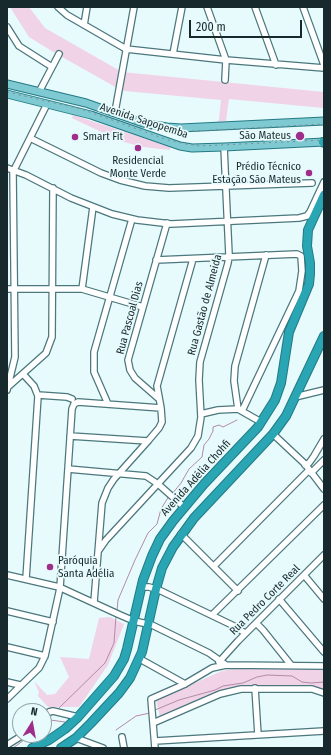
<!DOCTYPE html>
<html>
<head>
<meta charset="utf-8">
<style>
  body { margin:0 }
  #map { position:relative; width:331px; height:755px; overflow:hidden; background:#e7fafc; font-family:"Fira Sans Condensed",sans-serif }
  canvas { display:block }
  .frame { position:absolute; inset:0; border:8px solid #17292c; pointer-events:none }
  .north { position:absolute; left:12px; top:703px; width:40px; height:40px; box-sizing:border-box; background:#e7fafc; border:1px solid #94a6a9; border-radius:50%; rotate:11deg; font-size:11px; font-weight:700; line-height:16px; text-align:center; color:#17292c }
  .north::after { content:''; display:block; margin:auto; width:14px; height:18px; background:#9f2d8a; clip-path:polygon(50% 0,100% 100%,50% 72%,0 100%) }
  .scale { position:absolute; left:189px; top:20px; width:113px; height:18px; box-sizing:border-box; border:2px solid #17292c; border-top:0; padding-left:5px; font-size:12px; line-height:14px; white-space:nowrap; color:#17292c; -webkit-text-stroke:3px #e7fafc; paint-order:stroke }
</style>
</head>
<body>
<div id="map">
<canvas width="331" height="755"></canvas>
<div class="frame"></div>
<div class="north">N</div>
<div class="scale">200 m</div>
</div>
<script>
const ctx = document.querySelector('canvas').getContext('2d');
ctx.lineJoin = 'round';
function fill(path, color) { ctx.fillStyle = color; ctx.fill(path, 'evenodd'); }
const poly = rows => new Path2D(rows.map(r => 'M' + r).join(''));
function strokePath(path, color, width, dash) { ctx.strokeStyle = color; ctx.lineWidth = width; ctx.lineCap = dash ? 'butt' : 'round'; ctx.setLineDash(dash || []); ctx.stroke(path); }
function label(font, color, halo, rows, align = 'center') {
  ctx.font = font + ' "Fira Sans Condensed",sans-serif'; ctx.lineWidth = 3.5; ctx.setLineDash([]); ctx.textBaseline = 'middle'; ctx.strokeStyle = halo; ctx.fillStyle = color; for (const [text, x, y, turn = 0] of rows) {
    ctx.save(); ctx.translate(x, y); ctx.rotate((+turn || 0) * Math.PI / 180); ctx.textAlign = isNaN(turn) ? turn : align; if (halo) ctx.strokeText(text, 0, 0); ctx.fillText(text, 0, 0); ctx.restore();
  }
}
const green = poly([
  [10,7,29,7,45,28,122,72,324,92,324,108,229,99,226,121,217,122,219,120,221,100,125,91,119,89,55,53,29,37],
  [73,115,156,142,170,147,170,150,143,147,120,141,72,118],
  [110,617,124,624,108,665,79,707,59,707,49,708,38,696,39,692,34,681,47,695,55,694,69,677,60,657,89,659,99,618],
  [238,668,324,669,324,691,303,686,249,685,227,689,199,699,160,717,156,700,222,671]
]);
const stream = poly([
  [172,494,181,483,189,469,202,457,204,445,209,439,213,431,213,427,219,425,223,427,237,420],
  [117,611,118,600,135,560,148,533,157,524,161,509,169,496],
  [58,709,105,663,114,643,116,616],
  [155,710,179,700,215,690,223,686,243,683,257,677,267,675,292,676,302,682,311,683,324,682],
  [50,720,65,722],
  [44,724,53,714],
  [116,730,136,716,150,713],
  [13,748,31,735]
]);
const minor = poly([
  [58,7,67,15,126,49,226,60,324,68],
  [207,7,226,60,225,80],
  [255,7,276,65],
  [303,7,324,65],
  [84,25,87,7],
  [7,27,19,46,52,67],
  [173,54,182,7],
  [39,92,59,54],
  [115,112,134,7],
  [30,138,101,173,120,180,145,186,169,188,312,183],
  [7,168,26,175,71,198,112,214,137,220,171,224,299,218,307,216,310,212,324,182],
  [156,260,297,254,301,256,302,271,299,291,242,411],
  [7,289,82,289,143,307],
  [82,289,93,207],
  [23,374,34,386,38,396,26,579],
  [9,386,46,353,52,337,53,188],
  [7,390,15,357,13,172,47,104],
  [38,395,67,397,72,399],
  [295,397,324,390],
  [159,399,135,378,130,370,128,360,167,223],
  [108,404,94,372,94,352,132,219],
  [238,409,234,381,235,366,266,255],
  [201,414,218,410,238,409,261,422],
  [273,434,305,464,324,489],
  [70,436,148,441],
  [305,465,309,463,314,456,324,439],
  [68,469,146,476,158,484,184,507],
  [311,473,324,460],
  [181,534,238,591],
  [99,550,106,540,191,448,198,436,201,417,199,380,200,362,228,263,229,255,224,147],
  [214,566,309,470],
  [7,575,59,587,120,615,134,621,152,625,209,653,226,665],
  [304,575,324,599],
  [141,587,149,587,159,590,234,626,245,633],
  [279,599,324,652],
  [94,602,102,503,108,488,114,479,148,441,159,428,162,422,161,408,157,386,193,259],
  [7,611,53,622],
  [212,615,324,505],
  [256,623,263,630,291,665],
  [7,647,45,656],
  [140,659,185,684],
  [219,662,238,641,324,555],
  [7,682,20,685],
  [255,688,258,735],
  [7,699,39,668,45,656,60,588,72,409,74,404,78,402,161,408],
  [44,715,49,712,53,711,78,717],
  [153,723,220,694,241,689,312,689,324,693],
  [122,737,124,748],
  [76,738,103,748],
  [155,741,324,731],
  [7,745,23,735],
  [155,748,151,699,185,684,212,668,226,665,324,666]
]);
const major = poly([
  [7,84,86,103,143,123,167,127,181,128,324,121],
  [7,94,91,115,180,146,192,148,224,147,324,142]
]);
const highway = poly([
  [323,142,324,143],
  [32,748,49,740,65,729,78,717,114,676,124,659,127,649,143,580,152,556,160,539,173,521,204,484,258,427,275,400,281,383,289,332,309,284,310,274,310,263,307,246,308,230,324,195],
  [61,748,76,738,91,723,119,693,130,678,142,652,156,589,162,568,173,547,194,518,273,434,286,416,324,336]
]);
const rail = poly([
  [7,92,81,109,168,140,186,144,200,146,324,140],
  [150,129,176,132,324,124]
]);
const markers = [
  [300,136,5,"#9f2d8a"],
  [75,137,4,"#9f2d8a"],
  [138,148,4,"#9f2d8a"],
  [309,173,4,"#9f2d8a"],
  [50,567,4,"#9f2d8a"]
];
const streetNames = [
  ["Avenida Sapopemba",144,121,18],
  ["Rua Gastão de Almeida",205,305,-75],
  ["Rua Pascoal Dias",130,318,-75],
  ["Avenida Adélia Chohfi",196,478,-48],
  ["Rua Pedro Corte Real",265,600,-45]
];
const poiNames = [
  ["São Mateus",291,136],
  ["Smart Fit",83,137,"left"],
  ["Residencial",138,161,"center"],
  ["Monte Verde",138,174,"center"],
  ["Prédio Técnico",301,167],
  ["Estação São Mateus",301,180],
  ["Paróquia",58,561,"left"],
  ["Santa Adélia",58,574,"left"]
];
fill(green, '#f1d3e8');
strokePath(stream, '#b28ba7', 1);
strokePath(minor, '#4b777d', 8);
strokePath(major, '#237a84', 9);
strokePath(highway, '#237a84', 10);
strokePath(minor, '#fff', 5.5);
strokePath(major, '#7fc9d2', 7);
strokePath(highway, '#29a5b4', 8);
strokePath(rail, '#7a8c8f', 1, [2, 4]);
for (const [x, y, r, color] of markers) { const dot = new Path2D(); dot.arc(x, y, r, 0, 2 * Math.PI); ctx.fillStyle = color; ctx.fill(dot); strokePath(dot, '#e7fafc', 1.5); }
label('11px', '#17292c', '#e7fafc', streetNames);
label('11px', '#17292c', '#e7fafc', poiNames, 'right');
</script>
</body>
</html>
